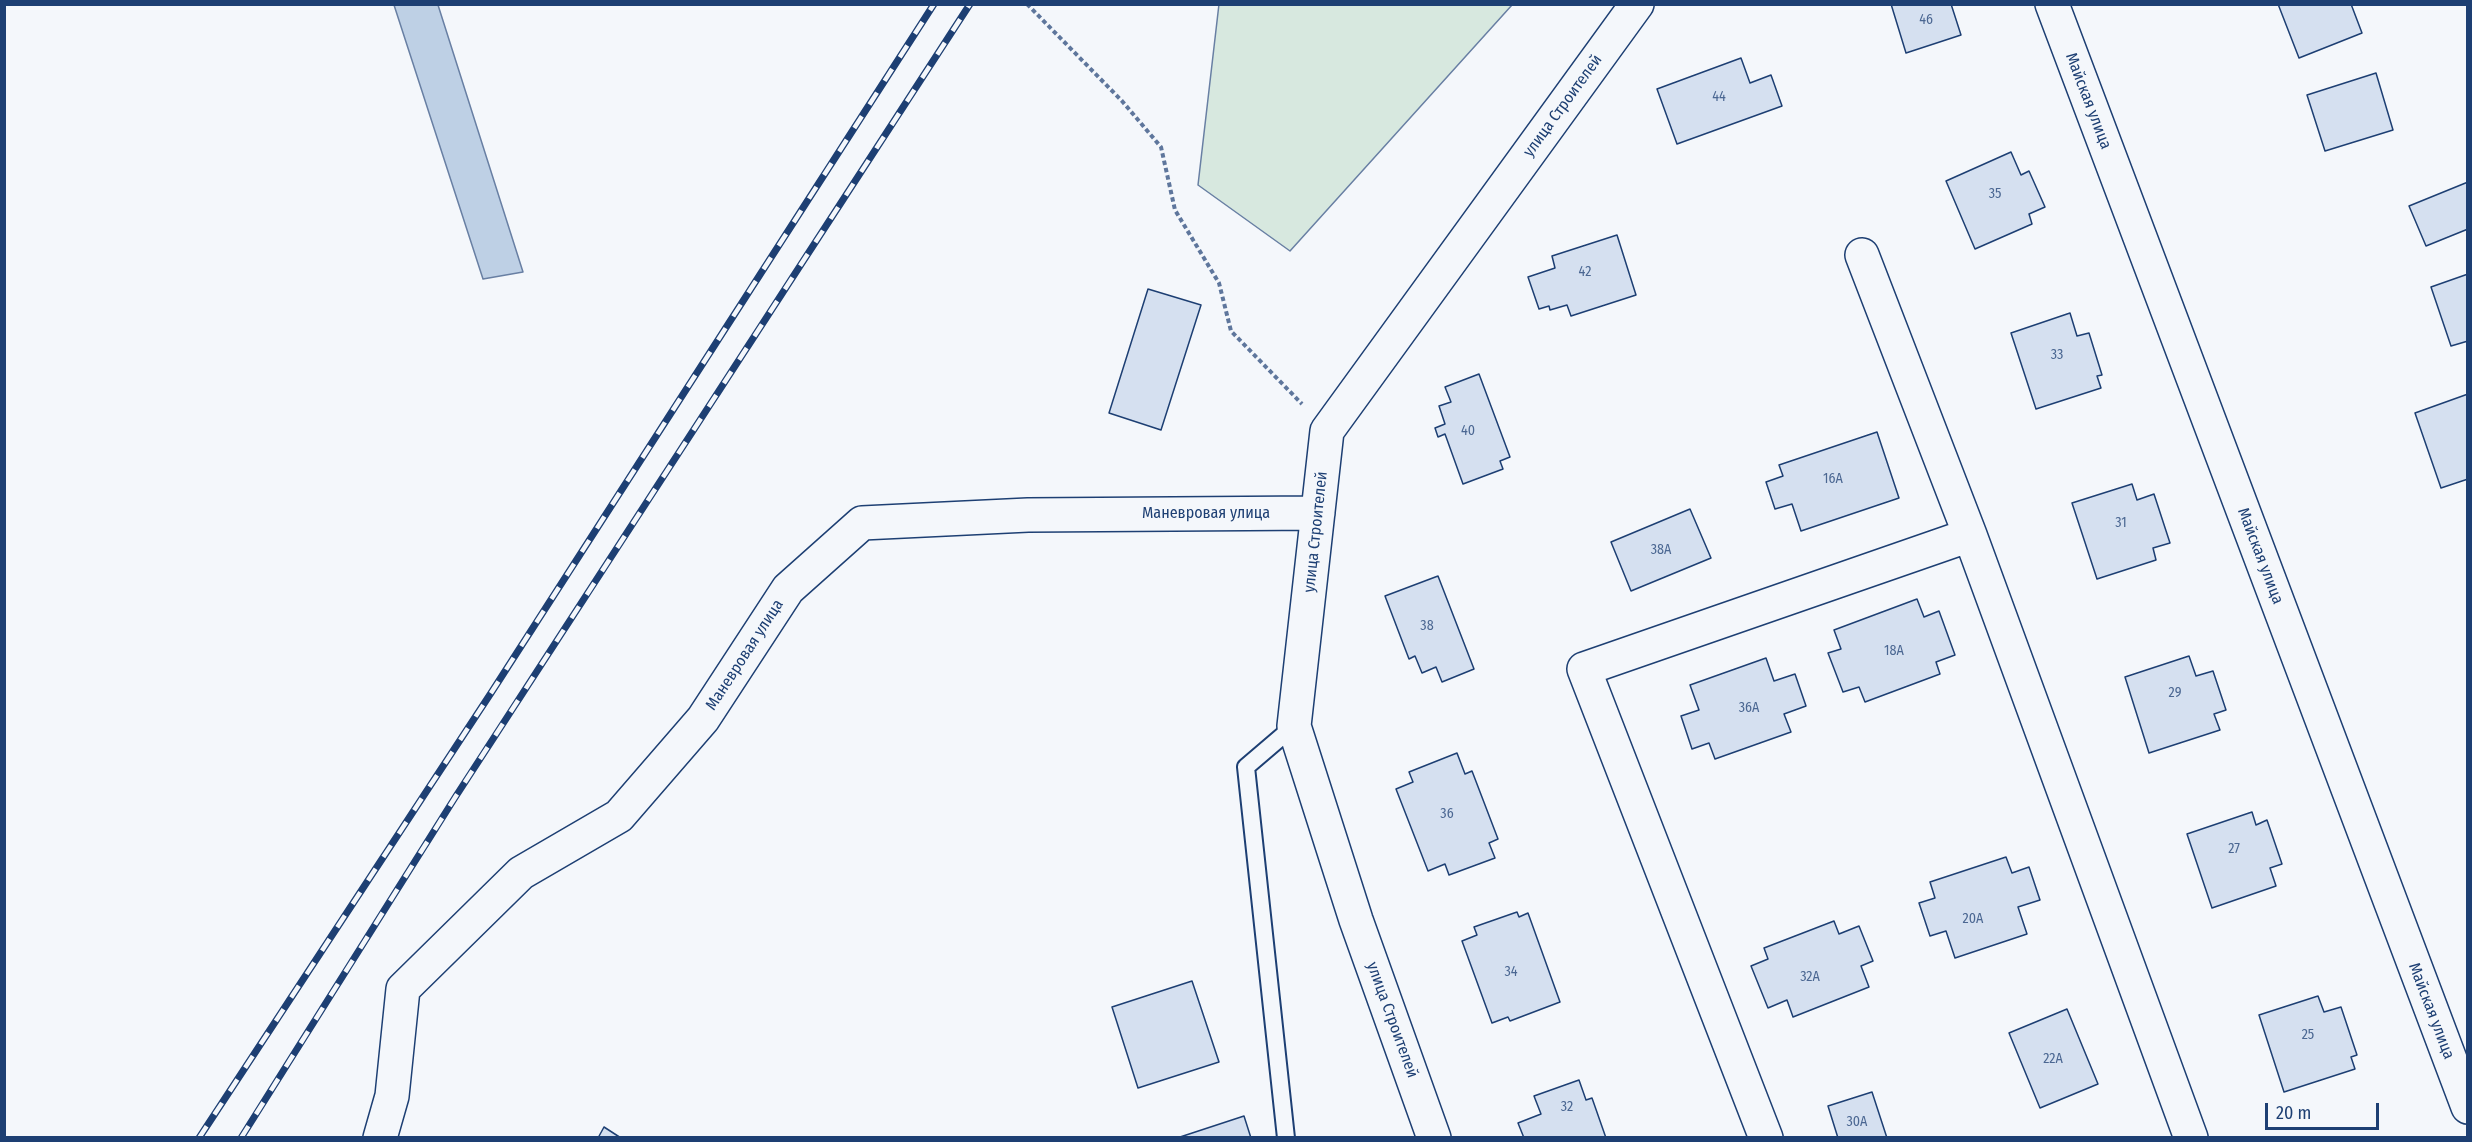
<!DOCTYPE html>
<html>
<head>
<meta charset="utf-8">
<style>
  body { margin:0 }
  #map { position:relative; width:2472px; height:1142px; overflow:hidden; background:#f4f7fb; font-family:"Fira Sans Condensed",sans-serif }
  canvas { display:block }
  .frame { position:absolute; inset:0; border:6px solid #1d3f73; pointer-events:none }
  .scale { position:absolute; left:2265px; top:1103px; width:114px; height:27px; box-sizing:border-box; border:3px solid #1d3f73; border-top:0; padding-left:8px; font-size:18px; line-height:21px; white-space:nowrap; color:#1d3f73; -webkit-text-stroke:4px #f4f7fb; paint-order:stroke }
</style>
</head>
<body>
<div id="map">
<canvas width="2472" height="1142"></canvas>
<div class="frame"></div>
<div class="scale">20 m</div>
</div>
<script>
const ctx = document.querySelector('canvas').getContext('2d');
ctx.lineJoin = 'round';
function fill(path, color) { ctx.fillStyle = color; ctx.fill(path, 'evenodd'); }
const poly = rows => new Path2D(rows.map(r => 'M' + r).join(''));
function strokePath(path, color, width, dash) { ctx.strokeStyle = color; ctx.lineWidth = width; ctx.lineCap = dash ? 'butt' : 'round'; ctx.setLineDash(dash || []); ctx.stroke(path); }
function label(font, color, halo, rows, align = 'center') {
  ctx.font = font + ' "Fira Sans Condensed",sans-serif'; ctx.lineWidth = 4.5; ctx.setLineDash([]); ctx.textBaseline = 'middle'; ctx.strokeStyle = halo; ctx.fillStyle = color; for (const [text, x, y, turn = 0] of rows) {
    ctx.save(); ctx.translate(x, y); ctx.rotate((+turn || 0) * Math.PI / 180); ctx.textAlign = isNaN(turn) ? turn : align; if (halo) ctx.strokeText(text, 0, 0); ctx.fillText(text, 0, 0); ctx.restore();
  }
}
const green = poly([
  [1219,4,1512,4,1512,5,1290,251,1198,185,1219,4]
]);
const water = poly([
  [394,5,438,5,523,272,483,279,394,5]
]);
const building = poly([
  [1891,4,1951,4,1961,35,1906,53,1891,4],
  [2278,4,2351,4,2362,33,2299,58,2278,4],
  [1741,58,1750,83,1771,75,1782,106,1677,144,1657,89,1741,58],
  [2376,73,2393,130,2325,151,2307,95,2376,73],
  [2011,152,2021,175,2029,171,2045,207,2029,214,2032,224,1975,249,1946,181,2011,152],
  [2468,182,2468,229,2426,246,2409,206,2468,182],
  [1617,235,1636,295,1571,316,1567,305,1550,310,1549,306,1539,309,1528,277,1555,268,1552,256,1617,235],
  [2468,274,2468,341,2451,346,2431,287,2468,274],
  [1148,289,1201,305,1161,430,1109,413,1148,289],
  [2070,313,2077,336,2089,333,2102,375,2097,376,2101,388,2036,409,2011,333,2070,313],
  [1479,374,1510,457,1500,461,1503,469,1463,484,1445,434,1438,437,1435,428,1445,424,1439,406,1451,402,1445,387,1479,374],
  [2468,394,2468,479,2441,488,2415,413,2468,394],
  [1877,432,1899,498,1801,531,1792,504,1775,509,1766,482,1783,476,1779,465,1877,432],
  [2132,484,2137,500,2154,494,2170,543,2153,548,2156,560,2097,579,2072,503,2132,484],
  [1690,509,1711,558,1631,591,1611,542,1690,509],
  [1438,576,1474,669,1442,682,1436,667,1422,673,1415,656,1409,659,1385,596,1438,576],
  [1917,599,1924,617,1939,611,1955,655,1936,662,1940,674,1865,702,1859,687,1843,692,1828,653,1841,649,1834,630,1917,599],
  [2189,656,2196,676,2213,671,2226,710,2214,714,2220,730,2149,753,2125,677,2189,656],
  [1766,658,1774,681,1795,674,1806,706,1784,714,1791,732,1715,759,1709,743,1692,749,1681,716,1699,710,1690,685,1766,658],
  [1457,753,1465,774,1472,771,1498,839,1489,843,1495,858,1449,875,1445,864,1428,871,1396,789,1413,782,1409,772,1457,753],
  [2252,812,2256,825,2267,820,2282,864,2270,868,2276,886,2212,908,2187,834,2252,812],
  [2006,857,2012,873,2029,867,2040,900,2018,907,2027,934,1955,958,1946,931,1930,936,1919,903,1935,898,1930,882,2006,857],
  [1517,912,1519,917,1528,913,1560,1002,1510,1021,1508,1017,1492,1023,1462,941,1477,935,1474,927,1517,912],
  [1834,921,1839,934,1859,926,1873,961,1861,966,1869,987,1793,1017,1787,1000,1768,1008,1751,966,1768,959,1764,948,1834,921],
  [1192,981,1219,1062,1138,1088,1112,1007,1192,981],
  [2318,996,2324,1012,2341,1007,2357,1055,2351,1057,2355,1069,2284,1092,2259,1015,2318,996],
  [2067,1009,2098,1084,2040,1108,2009,1033,2067,1009],
  [1579,1080,1586,1100,1592,1098,1606,1138,1524,1138,1518,1123,1541,1114,1534,1096,1579,1080],
  [1872,1092,1887,1138,1838,1138,1828,1106,1872,1092],
  [1244,1116,1251,1138,1177,1138,1244,1116],
  [604,1127,621,1138,598,1138,604,1127]
]);
const path = poly([
  [1027,4,1122,101,1161,147,1175,210,1219,283,1231,331,1302,404]
]);
const lane = poly([
  [1286,1138,1246,767,1294,726]
]);
const street = poly([
  [2052,4,2468,1107],
  [1862,255,1970,535,2191,1138],
  [380,1138,392,1096,403,989,521,873,619,816,703,719,788,589,862,523,1028,515,1318,513],
  [1434,1138,1356,920,1294,726,1327,431,1637,4],
  [1766,1138,1584,669,1970,535]
]);
const rail = poly([
  [199,1138,491,693,934,4],
  [241,1138,456,796,970,4]
]);
const numberNames = [
  ["46",1926,20],
  ["44",1719,97],
  ["35",1995,194],
  ["42",1585,272],
  ["33",2057,355],
  ["40",1468,431],
  ["16А",1833,479],
  ["31",2121,523],
  ["38А",1661,550],
  ["38",1427,626],
  ["18А",1894,651],
  ["29",2175,693],
  ["36А",1749,708],
  ["36",1447,814],
  ["27",2234,849],
  ["20А",1973,919],
  ["34",1511,972],
  ["32А",1810,977],
  ["25",2308,1035],
  ["22А",2053,1059],
  ["32",1567,1107],
  ["30А",1857,1122]
];
const streetNames = [
  ["Майская улица",2088,101,69],
  ["улица Строителей",1563,106,-54],
  ["Маневровая улица",1206,514],
  ["улица Строителей",1316,532,-84],
  ["Майская улица",2260,556,69],
  ["Маневровая улица",745,655,-57],
  ["Майская улица",2431,1011,69],
  ["улица Строителей",1392,1020,70]
];
fill(green, '#d7e8df');
strokePath(green, '#687fa3', 1.5);
fill(water, '#bed0e5');
strokePath(water, '#687fa3', 1.5);
fill(building, '#d5e0f0');
strokePath(building, '#1d3f73', 1.5);
strokePath(lane, '#1d3f73', 20);
strokePath(street, '#1d3f73', 36);
strokePath(path, '#5e769c', 4, [4.5, 3]);
strokePath(lane, '#f4f7fb', 16);
strokePath(street, '#f4f7fb', 33);
strokePath(rail, '#1d3f73', 7);
strokePath(rail, '#f4f7fb', 4.5, [14]);
label('14px', '#4b6792', null, numberNames);
label('16px', '#1d3f73', '#f4f7fb', streetNames);
</script>
</body>
</html>
